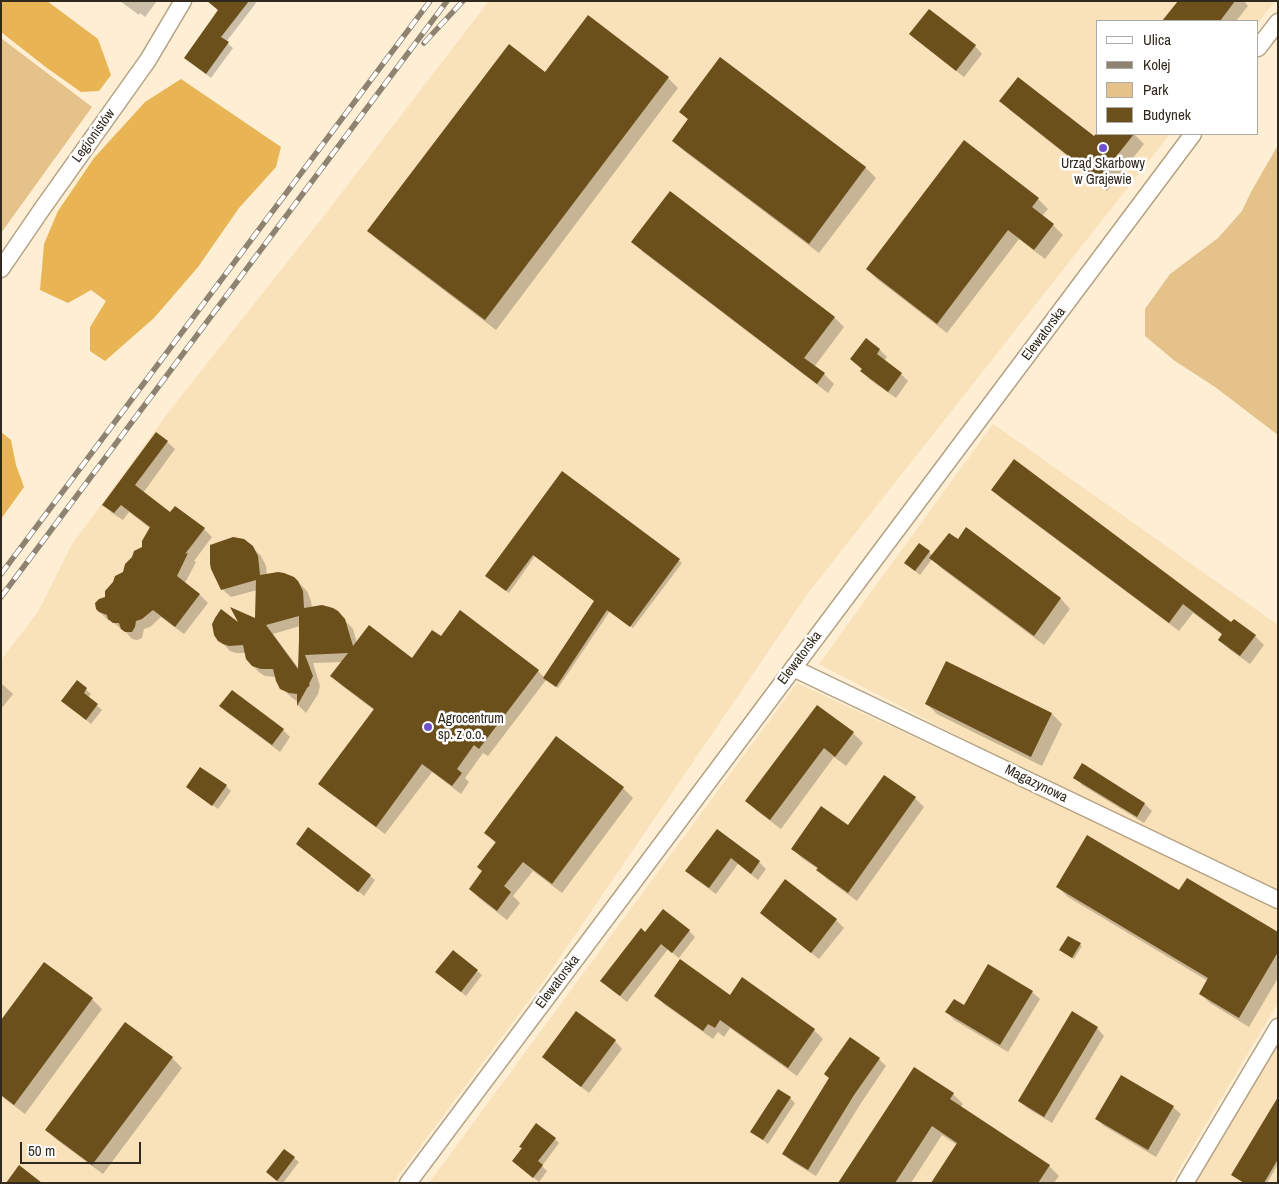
<!DOCTYPE html>
<html>
<head>
<meta charset="utf-8">
<style>
  body { margin:0 }
  #map { position:relative; width:1279px; height:1184px; overflow:hidden; background:#fdeed4; font-family:"Archivo Narrow",sans-serif }
  canvas { display:block }
  .frame { position:absolute; inset:0; border:2px solid #31291d; pointer-events:none }
  .legend { position:absolute; left:1096px; top:20px; width:162px; height:115px; box-sizing:border-box; background:#fff; border:1px solid #ada9a5; margin:0; padding:6px 9px; list-style:none; font-size:15px; color:#31291d }
  .legend li { display:flex; align-items:center; gap:10px; height:25px }
  .legend b { width:25px; border:1px solid #ada9a5 }
  .scale { position:absolute; left:20px; top:1142px; width:121px; height:22px; box-sizing:border-box; border:2px solid #31291d; border-top:0; padding-left:6px; font-size:15px; line-height:18px; white-space:nowrap; color:#31291d; -webkit-text-stroke:4px #fff; paint-order:stroke }
</style>
</head>
<body>
<div id="map">
<canvas width="1279" height="1184"></canvas>
<div class="frame"></div>
<ul class="legend">
<li><b style="height:6px;background:#fff"></b>Ulica</li>
<li><b style="height:6px;background:#8e8370"></b>Kolej</li>
<li><b style="height:14px;background:#e4c289"></b>Park</li>
<li><b style="height:14px;background:#6b501c"></b>Budynek</li>
</ul>
<div class="scale">50 m</div>
</div>
<script>
const ctx = document.querySelector('canvas').getContext('2d');
ctx.lineJoin = 'round';
function fill(path, color) { ctx.fillStyle = color; ctx.fill(path, 'evenodd'); }
const poly = rows => new Path2D(rows.map(r => 'M' + r).join(''));
function strokePath(path, color, width, dash) { ctx.strokeStyle = color; ctx.lineWidth = width; ctx.lineCap = dash ? 'butt' : 'round'; ctx.setLineDash(dash || []); ctx.stroke(path); }
function label(font, color, halo, rows, align = 'center') {
  ctx.font = font + ' "Archivo Narrow",sans-serif'; ctx.lineWidth = 5; ctx.setLineDash([]); ctx.textBaseline = 'middle'; ctx.strokeStyle = halo; ctx.fillStyle = color; for (const [text, x, y, turn = 0] of rows) {
    ctx.save(); ctx.translate(x, y); ctx.rotate((+turn || 0) * Math.PI / 180); ctx.textAlign = isNaN(turn) ? turn : align; if (halo) ctx.strokeText(text, 0, 0); ctx.fillText(text, 0, 0); ctx.restore();
  }
}
const built = poly([
  [489,1,1275,1,1258,23,1258,21,1098,21,1098,134,1170,134,808,593,543,982,393,1183,1,1183,1,660,38,612,71,546,167,414,323,217],
  [993,424,1278,625,1278,902,819,664],
  [797,683,1278,906,1278,1003,1171,1183,429,1183],
  [1278,1039,1278,1183,1194,1183]
]);
const green = poly([
  [1,38,92,107,1,233],
  [1278,145,1278,435,1215,387,1175,361,1145,336,1145,309,1170,274,1218,238,1242,211,1251,192]
]);
const forest = poly([
  [1,1,47,1,98,39,111,75,99,91,81,92,47,68,1,32],
  [181,79,281,147,276,167,239,208,198,267,154,318,105,361,90,351,90,327,106,301,91,290,68,303,40,290,44,244,58,211,94,158,145,102],
  [1,432,11,440,16,465,24,487,1,519]
]);
const shadow = poly([
  [120,1,157,1,145,17,140,13,139,15],
  [223,1,254,1,256,3,226,42,233,48,211,78,186,58,220,10],
  [1179,1,1244,1,1248,6,1236,21,1164,21],
  [588,17,668,78,678,88,496,330,379,241,369,231,546,74],
  [911,34,975,46,982,54,964,77,918,41],
  [720,59,866,168,876,178,819,253,684,151,674,141,689,121,681,112],
  [1001,101,1094,138,1098,133,1134,134,1144,144,1107,191,1085,173,1074,163,1075,162,1011,111],
  [1038,199,1048,209,1042,216,1053,225,1063,235,1045,259,1019,239,947,333,877,279,867,269],
  [633,242,834,317,844,327,814,367,824,374,834,384,828,393,643,252],
  [866,340,880,350,887,357,884,361,901,374,908,381,896,398,869,379,862,371,863,370,851,359],
  [167,442,175,449,143,493,170,514,204,529,212,537,194,561,196,562,185,583,200,595,208,603,184,634,161,617,150,627,144,629,142,638,137,640,132,639,124,630,122,630,112,621,108,620,97,609,143,548,151,529,129,512,123,520,112,513,104,505],
  [563,473,682,563,633,628,610,611,558,688,546,680,488,756,483,753,465,778,469,782,461,794,432,772,385,834,328,792,319,783,374,710,341,685,332,676,343,662,313,663,320,686,318,694,306,713,298,705,298,702,291,697,282,688,276,677,265,676,260,673,251,664,246,653,236,653,230,651,217,637,256,620,257,590,231,597,222,589,252,547,261,556,266,566,267,575,294,578,307,591,311,601,312,608,337,612,353,629,357,643,412,659,441,638,538,671,545,678,596,601,535,556,509,593,489,578],
  [300,626,299,669,273,634],
  [993,490,1255,636,1264,645,1250,664,1229,649,1220,640,1223,635,1193,613,1179,631,1002,499],
  [967,529,1061,599,1070,609,1044,645,941,568,932,559,920,575,905,563,929,552,933,556,958,541],
  [947,663,1052,714,1062,724,1042,766,937,714,927,704],
  [77,682,91,694,88,698,102,710,91,724,63,701],
  [1,683,13,694,1,709],
  [221,706,283,730,290,737,280,752,228,713],
  [817,706,853,733,863,743,846,766,834,757,781,829,757,811,747,801],
  [1075,777,1145,804,1152,811,1144,823,1082,785],
  [226,786,231,791,218,809,192,791],
  [623,788,633,798,562,893,533,871,513,896,520,903,507,920,480,899,470,889,483,872,496,844,486,833],
  [915,798,924,807,857,901,827,879,818,870,818,869,802,858,793,849,848,827],
  [717,831,759,862,766,869,758,880,738,864,716,894,694,878,687,871],
  [297,844,370,876,375,880,364,896],
  [786,881,836,920,844,928,819,959,769,920,761,913],
  [1058,887,1180,892,1278,933,1278,978,1249,1027,1210,1003,1200,993,1208,981,1068,897],
  [689,931,695,937,679,958,668,949,627,1002,608,987,645,934],
  [1080,944,1082,946,1074,959,1063,952],
  [45,964,92,999,102,1009,25,1114,1,1096,1,1022],
  [477,971,482,975,466,996,442,977],
  [742,979,814,1030,823,1039,797,1076,730,1028,724,1037,718,1032,713,1039,665,1005,656,996,730,996],
  [1032,992,1040,999,1008,1052,954,1020,947,1012,964,1007],
  [1097,1028,1104,1036,1052,1123,1027,1108,1019,1101],
  [615,1041,622,1049,589,1093,551,1064,543,1057],
  [172,1058,182,1068,103,1174,57,1140,47,1130],
  [879,1059,886,1066,861,1103,816,1176,791,1161,784,1154],
  [953,1094,963,1104,960,1108,1049,1166,1059,1176,1054,1183,933,1183,957,1145,942,1135,911,1183,839,1183],
  [790,1098,795,1103,768,1144,752,1132],
  [1278,1100,1278,1164,1267,1183,1244,1183],
  [1173,1107,1181,1114,1156,1157,1104,1126,1097,1119],
  [555,1139,559,1143,542,1166,547,1171,539,1182,513,1161],
  [294,1158,299,1162,283,1183,280,1183,273,1177]
]);
const building = poly([
  [207,1,249,1,221,37,229,42,206,74,184,58,218,10],
  [1178,1,1235,1,1220,21,1162,21],
  [929,9,976,45,956,71,909,34],
  [588,15,669,77,485,320,367,231,509,44,545,72],
  [720,57,866,167,809,244,672,141,688,119,679,112],
  [1018,77,1094,136,1096,134,1134,134,1096,182,1073,163,1075,161,999,101],
  [964,140,1039,198,1032,207,1054,224,1034,250,1008,230,937,324,866,269],
  [670,191,835,317,804,358,825,373,817,384,631,242],
  [866,338,880,349,877,354,902,373,888,392,860,371,862,369,850,359],
  [156,432,168,441,135,485,170,512,175,506,205,528,185,554,188,553,177,576,200,594,175,627,153,610,142,619,136,621,135,627,132,632,125,632,121,629,119,623,113,623,108,619,107,615,99,612,96,609,95,603,99,599,105,597,105,591,113,582,115,576,123,572,125,564,132,557,134,551,142,547,142,541,150,527,121,505,114,513,102,505],
  [1014,459,1231,622,1234,619,1256,635,1240,656,1218,640,1222,634,1183,604,1169,623,991,490],
  [562,471,680,559,630,627,607,610,556,687,543,678,594,601,533,555,506,591,485,576],
  [966,527,1061,598,1034,636,929,558,949,533,958,539],
  [233,537,244,539,253,546,258,556,260,575,278,572,284,573,294,577,298,581,303,591,304,608,322,605,333,608,338,611,345,619,353,646,369,625,412,658,432,630,441,636,460,610,539,670,479,749,474,745,457,769,462,773,452,786,422,764,376,827,318,784,374,709,330,676,348,653,305,655,313,676,309,684,310,685,307,688,297,706,297,694,289,693,280,689,276,681,273,669,261,669,252,666,246,659,243,645,229,646,223,644,218,641,214,635,212,624,215,618,221,609,238,622,230,607,255,618,256,580,221,590,211,569,210,564,210,545],
  [299,616,299,640,298,669,266,625],
  [919,543,930,551,915,571,904,563],
  [946,661,1052,713,1031,757,925,704],
  [77,680,87,688,84,693,98,704,86,720,61,701],
  [232,690,284,729,272,745,219,706],
  [817,705,854,732,835,757,824,748,770,820,745,801],
  [556,736,624,787,552,884,523,862,504,886,511,892,497,911,469,889,482,871,477,867,496,842,484,833],
  [1082,763,1145,803,1137,817,1073,778],
  [200,767,227,785,212,806,186,787],
  [884,775,916,797,848,893,816,870,818,868,791,849,821,806,848,825],
  [308,827,371,875,358,892,296,844],
  [717,829,760,861,751,874,731,858,709,888,685,871],
  [1087,835,1179,890,1187,878,1278,932,1278,952,1239,1018,1199,994,1208,978,1056,887],
  [785,879,837,919,811,953,760,913],
  [663,909,690,930,672,953,661,944,620,996,600,981,641,928,645,932],
  [1068,936,1081,943,1072,958,1059,950],
  [453,950,478,970,461,992,435,972],
  [680,959,730,995,742,977,815,1029,788,1068,720,1020,715,1028,708,1024,703,1031,654,996],
  [44,962,93,998,14,1105,1,1095,1,1020],
  [988,964,1033,991,1000,1045,945,1012,954,999,964,1005],
  [576,1011,616,1040,581,1087,542,1057],
  [1072,1011,1098,1027,1044,1117,1018,1101],
  [125,1022,173,1057,92,1165,45,1130],
  [850,1037,880,1058,854,1095,808,1170,782,1154,829,1078,824,1074],
  [914,1067,954,1093,950,1099,1050,1165,1038,1183,931,1183,957,1143,932,1126,895,1183,838,1183],
  [1121,1075,1174,1106,1148,1150,1095,1119],
  [778,1089,791,1097,763,1140,750,1132],
  [1278,1097,1278,1159,1264,1183,1244,1183,1231,1175],
  [536,1123,556,1138,538,1161,543,1165,533,1178,512,1161,522,1148,519,1147],
  [284,1149,295,1157,277,1181,266,1172],
  [19,1165,42,1183,6,1183]
]);
const street = poly([
  [1258,48,1278,22],
  [1,269,42,209,148,60,183,1],
  [793,668,1278,900],
  [408,1183,1193,134],
  [1185,1183,1278,1027]
]);
const rail = poly([
  [424,43,463,1],
  [1,574,430,1],
  [1,597,447,1]
]);
const markers = [
  [1103,148,5,"#6f52cb"],
  [428,727,5,"#6f52cb"]
];
const streetNames = [
  ["Legionistów",94,136,-54],
  ["Elewatorska",1044,334,-53],
  ["Elewatorska",800,658,-53],
  ["Magazynowa",1036,784,26],
  ["Elewatorska",558,982,-53]
];
const poiNames = [
  ["Urząd Skarbowy",1103,164],
  ["w Grajewie",1103,180],
  ["Agrocentrum",438,719,"left"],
  ["sp. z o.o.",438,735,"left"]
];
fill(built, '#f9e1b9');
fill(green, '#e4c289');
fill(forest, '#e8b454');
fill(shadow, '#0003');
fill(building, '#6b501c');
strokePath(street, '#b5a283', 19);
strokePath(street, '#fff', 16);
strokePath(rail, '#8e8370', 5.5);
strokePath(rail, '#fff', 4, [11]);
for (const [x, y, r, color] of markers) { const dot = new Path2D(); dot.arc(x, y, r, 0, 2 * Math.PI); ctx.fillStyle = color; ctx.fill(dot); strokePath(dot, '#fff', 2); }
label('14px', '#31291d', '#fff', streetNames);
label('14px', '#31291d', '#fff', poiNames);
</script>
</body>
</html>
